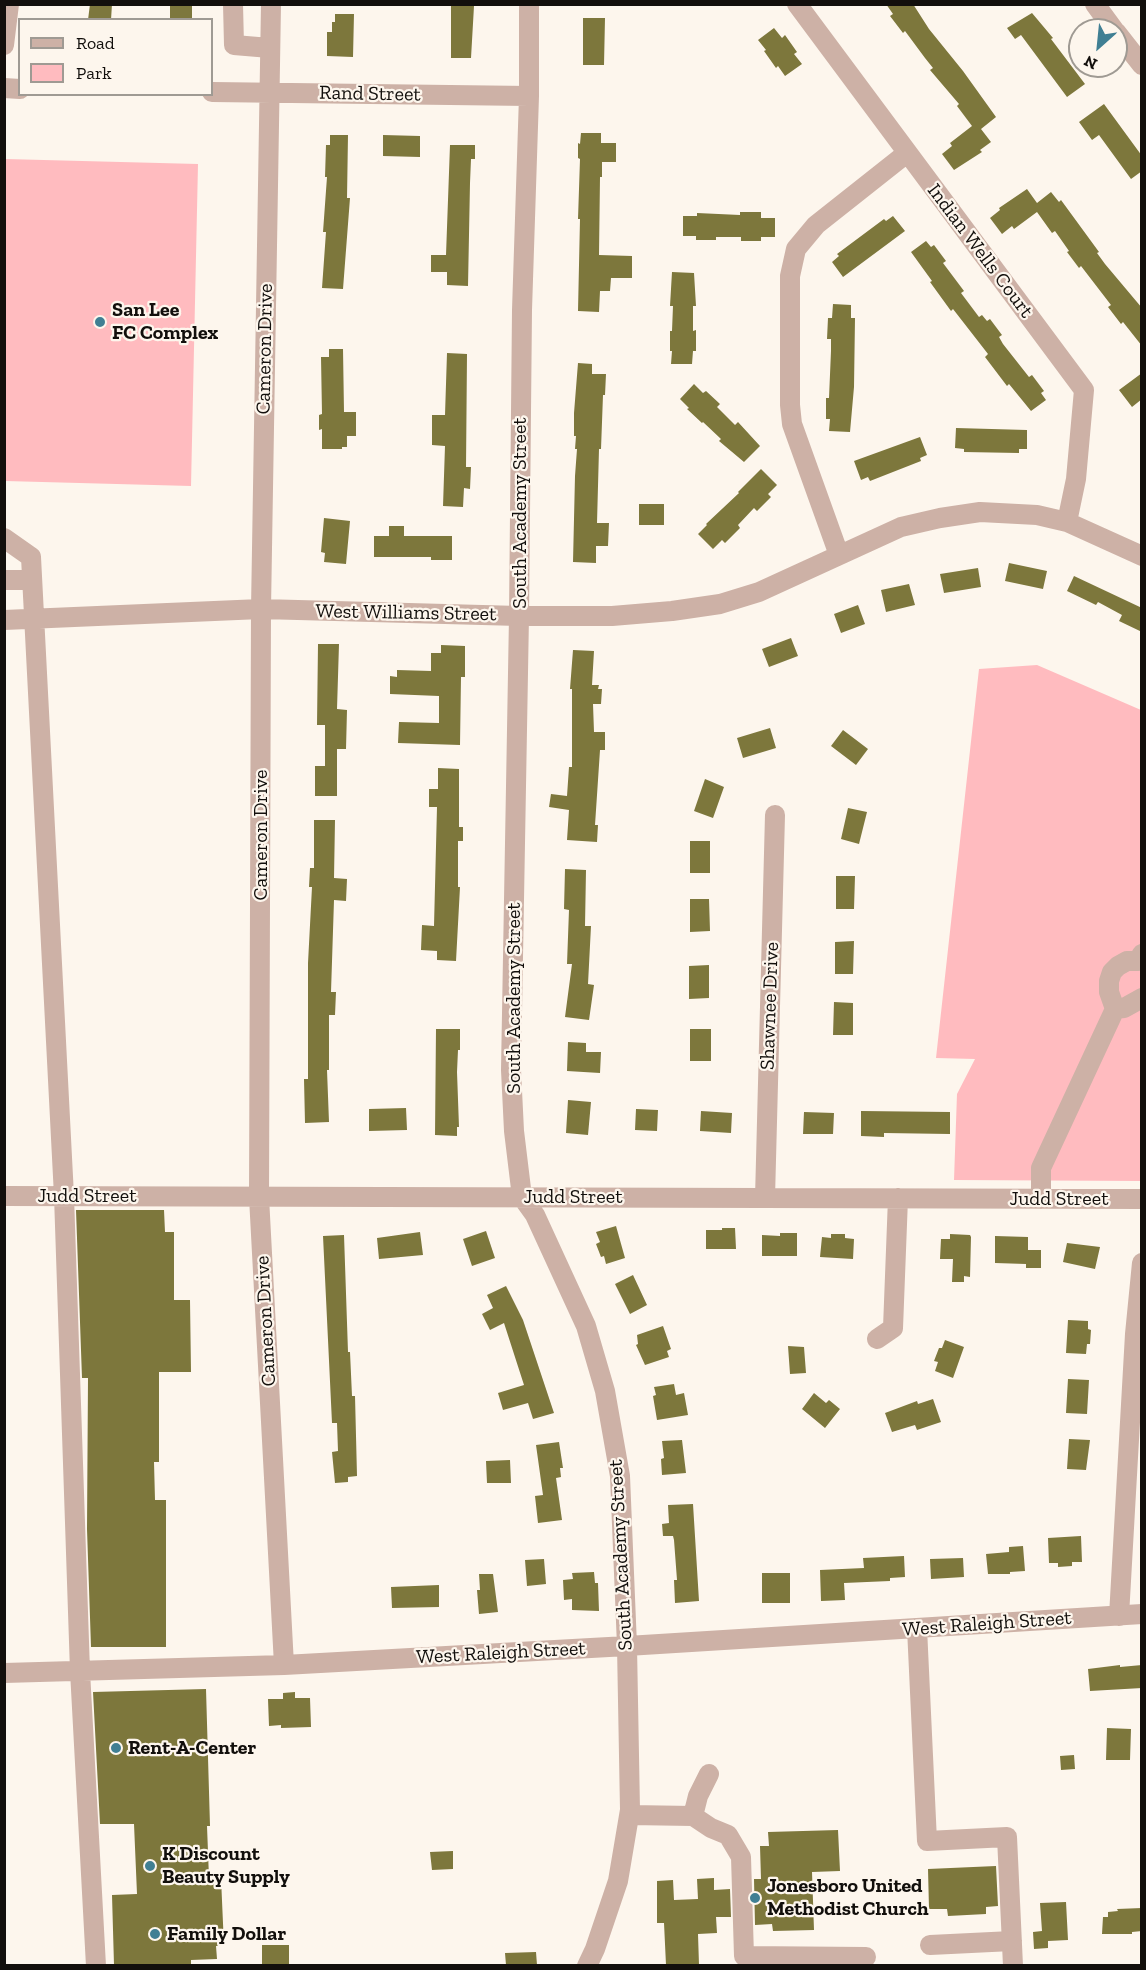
<!DOCTYPE html>
<html>
<head>
<meta charset="utf-8">
<style>
  body { margin:0 }
  #map { position:relative; width:1146px; height:1970px; overflow:hidden; background:#fdf6ed; font-family:"Zilla Slab",serif }
  canvas { display:block }
  .frame { position:absolute; inset:0; border:6px solid #120f0c; pointer-events:none }
  .legend { position:absolute; left:18px; top:18px; width:195px; height:78px; box-sizing:border-box; background:#fdf6ed; border:2px solid #9f9a93; margin:0; padding:8px 10px; list-style:none; font-size:18px; color:#120f0c }
  .legend li { display:flex; align-items:center; gap:12px; height:30px }
  .legend b { width:30px; border:2px solid #9f9a93 }
  .north { position:absolute; left:1068px; top:18px; width:60px; height:60px; box-sizing:border-box; background:#fdf6ed; border:2px solid #9f9a93; border-radius:50%; rotate:207deg; font-size:16px; font-weight:700; line-height:24px; text-align:center; color:#120f0c }
  .north::after { content:''; display:block; margin:auto; width:21px; height:27px; background:#407f93; clip-path:polygon(50% 0,100% 100%,50% 72%,0 100%) }
</style>
</head>
<body>
<div id="map">
<canvas width="1146" height="1970"></canvas>
<div class="frame"></div>
<ul class="legend">
<li><b style="height:8px;background:#cdb1a6"></b>Road</li>
<li><b style="height:16px;background:#ffbbbf"></b>Park</li>
</ul>
<div class="north">N</div>
</div>
<script>
const ctx = document.querySelector('canvas').getContext('2d');
ctx.lineJoin = 'round';
function fill(path, color) { ctx.fillStyle = color; ctx.fill(path, 'evenodd'); }
const poly = rows => new Path2D(rows.map(r => 'M' + r).join(''));
function strokePath(path, color, width, dash) { ctx.strokeStyle = color; ctx.lineWidth = width; ctx.lineCap = dash ? 'butt' : 'round'; ctx.setLineDash(dash || []); ctx.stroke(path); }
function label(font, color, halo, rows, align = 'center') {
  ctx.font = font + ' "Zilla Slab",serif'; ctx.lineWidth = 4.5; ctx.setLineDash([]); ctx.textBaseline = 'middle'; ctx.strokeStyle = halo; ctx.fillStyle = color; for (const [text, x, y, turn = 0] of rows) {
    ctx.save(); ctx.translate(x, y); ctx.rotate((+turn || 0) * Math.PI / 180); ctx.textAlign = isNaN(turn) ? turn : align; if (halo) ctx.strokeText(text, 0, 0); ctx.fillText(text, 0, 0); ctx.restore();
  }
}
const green = poly([
  [5,159,198,164,191,486,5,481],
  [1037,665,1141,710,1140,1181,954,1180,957,1094,975,1059,936,1058,979,669]
]);
const building = poly([
  [90,4,112,4,111,20,88,20],
  [170,4,192,4,192,20,170,20],
  [886,4,913,4,929,29,963,71,996,117,981,129,991,142,980,150,982,152,954,170,942,154,952,146,950,143,972,126,957,106,959,104,930,70,933,68,925,58,905,31,903,33,890,16,893,14],
  [451,5,474,6,471,58,451,58],
  [1032,13,1053,38,1051,39,1085,84,1067,97,1021,35,1015,39,1007,28],
  [335,14,354,14,353,57,327,56,327,32,332,32,332,22,335,22],
  [583,18,605,18,604,65,583,65],
  [774,28,782,38,785,35,797,52,794,54,802,64,785,76,778,66,776,68,764,51,766,50,758,40],
  [1104,104,1142,156,1142,171,1131,179,1099,135,1092,140,1079,122],
  [581,133,601,133,601,143,616,143,616,162,602,162,602,177,600,177,599,255,632,256,632,278,611,278,610,291,600,291,599,312,578,311,580,219,578,219,580,159,578,158,578,143,580,144],
  [330,135,348,135,347,198,350,198,343,289,322,288,326,232,323,232,327,177,325,177,326,145,330,145],
  [383,135,420,136,420,157,383,156],
  [450,145,475,145,475,159,471,159,470,183,468,286,447,285,447,272,431,272,431,255,446,255],
  [1027,189,1037,203,1051,192,1059,202,1061,200,1099,252,1097,253,1105,264,1142,308,1142,346,1123,322,1121,324,1108,307,1111,305,1081,266,1079,268,1067,252,1069,251,1055,231,1052,233,1037,212,1014,229,1012,226,1002,234,990,218,1000,210,999,208],
  [740,212,761,212,761,218,775,218,775,237,761,237,761,241,741,241,741,237,716,237,716,240,696,240,696,236,683,236,683,216,697,216,697,213,740,215],
  [893,216,905,231,843,277,832,262,839,256,837,254,884,219,886,221],
  [926,241,931,247,934,245,946,261,943,263,964,291,961,293,979,317,982,315,987,321,990,319,1002,335,999,337,1003,344,1029,377,1032,375,1044,391,1041,393,1046,400,1031,411,1009,384,1007,386,985,357,988,354,953,309,951,311,930,282,932,281,911,252],
  [672,272,694,273,696,306,693,306,693,331,696,330,696,351,693,351,692,364,671,364,672,351,670,351,670,331,672,331,673,306,670,306],
  [833,304,851,305,851,318,855,318,854,387,850,432,829,431,830,419,826,419,826,398,829,398,831,351,831,339,827,339,828,318,832,318],
  [329,349,343,349,344,412,356,412,356,436,347,436,347,447,342,447,342,449,322,449,322,429,319,430,319,415,322,414,321,357,329,357],
  [447,353,467,354,466,467,471,467,470,489,464,488,463,507,443,506,445,446,432,445,432,415,445,415],
  [578,363,592,364,592,374,606,374,605,395,603,395,601,449,599,449,597,523,609,523,608,546,596,546,596,563,573,562,575,476,577,449,575,449,576,436,574,436,574,413],
  [1142,373,1142,399,1132,407,1119,390],
  [694,384,703,393,706,391,720,404,717,407,735,425,738,422,760,446,744,462,719,441,721,439,703,422,702,423,687,409,689,408,680,399],
  [956,428,1027,430,1027,449,1019,449,1019,453,964,452,964,449,955,448],
  [920,437,927,455,920,458,921,461,870,481,868,477,861,480,854,461],
  [761,469,777,485,768,494,771,497,757,511,754,508,738,525,740,528,725,543,722,540,713,549,698,534,707,525,706,524,739,493,738,492],
  [639,504,664,504,664,525,639,525],
  [324,518,350,521,346,564,324,562,325,553,321,552],
  [389,526,404,526,404,536,452,536,452,560,431,560,431,557,374,557,374,536,389,536],
  [1009,563,1047,571,1043,589,1005,581],
  [978,568,981,587,944,593,940,574],
  [1074,576,1142,608,1142,632,1119,621,1122,615,1098,602,1096,605,1067,591],
  [909,584,915,605,886,612,881,590],
  [858,605,865,624,841,633,834,614],
  [791,638,798,656,769,667,762,649],
  [318,644,339,644,337,709,347,710,346,749,337,749,337,796,315,796,315,766,325,766,325,725,317,725],
  [441,645,465,646,465,677,461,677,460,745,398,743,399,722,439,723,439,696,390,694,390,676,397,677,397,670,431,671,431,653,441,653],
  [573,650,594,651,592,685,599,685,598,689,602,689,601,704,593,704,594,732,605,732,605,750,600,750,595,825,598,825,597,842,567,840,569,810,549,807,551,794,567,796,569,767,572,767,572,689,570,689],
  [770,728,776,748,743,758,737,738],
  [843,730,868,749,856,765,831,746],
  [438,768,459,769,459,827,463,827,463,841,458,841,458,887,460,887,456,961,437,960,437,951,421,950,422,925,434,926,437,807,429,807,429,789,438,789],
  [705,779,724,787,713,818,694,811],
  [848,808,867,812,859,844,841,839],
  [314,820,335,820,334,878,347,879,346,901,334,900,331,992,336,992,335,1015,329,1015,329,1070,327,1070,329,1122,305,1123,304,1079,308,1079,308,963,312,887,309,887,310,868,314,868],
  [690,841,710,841,710,873,690,873],
  [565,869,586,870,585,926,591,926,588,984,594,985,589,1020,565,1017,572,964,567,964,569,910,564,909],
  [836,876,855,876,854,909,836,909],
  [690,899,709,899,710,931,690,932],
  [854,941,853,974,835,974,835,942],
  [709,965,709,998,689,999,689,966],
  [834,1002,853,1003,853,1035,833,1035],
  [436,1029,460,1029,460,1050,458,1050,457,1072,459,1127,457,1127,457,1136,435,1135],
  [690,1029,711,1029,711,1061,690,1061],
  [568,1042,586,1043,586,1052,601,1052,600,1073,567,1071],
  [568,1100,591,1102,588,1135,566,1133],
  [406,1108,407,1130,369,1131,369,1109],
  [636,1109,658,1110,657,1131,635,1130],
  [701,1111,732,1113,731,1133,700,1131],
  [861,1111,950,1112,950,1134,884,1133,884,1137,861,1136],
  [804,1112,834,1113,833,1134,803,1134],
  [76,1210,164,1210,165,1232,174,1232,174,1300,190,1300,191,1372,159,1372,159,1462,154,1462,155,1500,166,1500,166,1647,91,1647,87,1529,88,1378,82,1378],
  [616,1226,625,1258,606,1264,604,1256,601,1257,596,1244,600,1242,596,1232],
  [722,1228,735,1228,736,1249,706,1249,706,1230,722,1230],
  [486,1231,495,1258,472,1266,463,1239],
  [420,1232,423,1255,379,1259,377,1238],
  [780,1233,797,1233,797,1256,762,1256,762,1235,780,1236],
  [831,1234,845,1234,845,1238,854,1239,853,1259,820,1257,822,1237,831,1238],
  [950,1234,970,1235,971,1237,970,1277,964,1276,964,1282,952,1282,953,1259,940,1259,941,1239,950,1239],
  [344,1235,348,1352,350,1352,352,1396,355,1396,357,1476,348,1477,348,1482,335,1483,332,1452,338,1451,337,1423,332,1423,323,1236],
  [995,1236,1028,1237,1028,1250,1041,1250,1041,1268,1026,1268,1026,1264,995,1263],
  [1067,1243,1100,1247,1095,1269,1063,1262],
  [633,1275,647,1305,630,1314,615,1284],
  [506,1286,523,1320,554,1413,533,1419,528,1403,503,1410,498,1393,524,1385,504,1323,490,1330,482,1314,493,1308,487,1295],
  [1068,1320,1088,1321,1088,1329,1091,1330,1090,1344,1087,1344,1086,1354,1066,1353],
  [663,1326,671,1349,667,1351,669,1357,645,1365,636,1345,638,1344,637,1335],
  [945,1340,964,1347,953,1378,935,1371,938,1362,934,1361,939,1348,942,1348],
  [788,1346,804,1347,806,1373,790,1374],
  [1068,1379,1089,1380,1087,1414,1066,1413],
  [674,1384,676,1395,684,1393,688,1415,657,1420,653,1396,656,1395,654,1387],
  [814,1393,826,1403,829,1400,840,1409,825,1428,802,1409],
  [933,1399,941,1422,917,1430,915,1425,892,1432,885,1413,917,1401,918,1404],
  [1069,1439,1090,1440,1086,1470,1067,1469],
  [682,1440,686,1473,662,1475,661,1459,664,1458,662,1441],
  [559,1442,563,1468,560,1468,561,1477,556,1478,562,1520,538,1523,535,1496,543,1495,536,1445],
  [510,1460,511,1483,487,1483,486,1461],
  [693,1504,699,1601,675,1603,674,1580,677,1580,674,1540,673,1536,663,1536,662,1524,669,1523,668,1505],
  [1081,1536,1082,1562,1072,1562,1072,1566,1058,1567,1058,1563,1049,1563,1048,1538],
  [1023,1546,1025,1571,1010,1572,1010,1574,988,1574,986,1554,1009,1552,1009,1547],
  [904,1556,905,1577,890,1578,890,1581,844,1583,845,1600,821,1601,820,1570,864,1568,863,1558],
  [963,1558,964,1577,931,1579,930,1559],
  [544,1559,546,1584,527,1586,525,1560],
  [594,1572,595,1583,598,1583,599,1611,572,1610,572,1599,564,1600,563,1580,573,1579,572,1573],
  [762,1573,790,1573,790,1603,762,1603],
  [479,1574,493,1574,498,1612,479,1614,477,1590,480,1590],
  [439,1585,439,1607,392,1608,391,1587],
  [1120,1665,1120,1667,1142,1665,1142,1688,1090,1691,1088,1669],
  [206,1689,210,1826,207,1826,209,1878,221,1878,224,1946,216,1946,217,1959,191,1960,191,1965,114,1965,112,1895,137,1894,134,1824,100,1824,93,1692],
  [295,1692,295,1698,310,1698,311,1727,281,1728,281,1725,269,1726,268,1699,283,1699,283,1693],
  [1107,1728,1131,1729,1130,1760,1106,1760],
  [1074,1755,1075,1769,1061,1770,1060,1756],
  [838,1830,840,1871,812,1872,814,1930,773,1931,772,1924,755,1925,754,1879,761,1879,760,1846,769,1846,768,1832],
  [453,1851,453,1869,432,1870,430,1852],
  [996,1866,998,1906,986,1907,986,1914,948,1916,947,1909,929,1909,928,1869],
  [714,1878,714,1890,730,1889,731,1917,716,1917,717,1933,698,1934,699,1965,666,1965,664,1923,657,1923,657,1881,673,1880,674,1900,698,1899,697,1879],
  [1066,1902,1068,1940,1048,1941,1048,1948,1034,1949,1033,1932,1042,1931,1040,1903],
  [1142,1908,1142,1931,1132,1932,1132,1934,1102,1934,1103,1917,1108,1917,1108,1912,1118,1911,1117,1909],
  [262,1945,289,1945,289,1965,262,1965],
  [536,1952,537,1965,506,1965,505,1953]
]);
const minor = poly([
  [233,4,234,45,270,48],
  [271,4,261,609,259,1197,284,1665],
  [529,4,529,96,522,310,519,616,511,1070,514,1131,522,1197,535,1215,586,1326,605,1391,620,1476,627,1646,630,1810,618,1881,595,1949,587,1966],
  [797,4,1084,390,1076,479,1067,522],
  [1095,4,1114,30],
  [1116,32,1142,65],
  [4,45,9,4],
  [4,88,20,89],
  [212,92,529,96],
  [4,538,31,557,64,1196,80,1671,96,1966],
  [839,555,792,424,790,405,790,276,796,249,816,225,907,153],
  [4,580,32,580],
  [4,620,261,609,519,616,612,616,672,611,720,604,759,592,901,527,940,518,980,512,1037,515,1067,522,1142,556],
  [1115,1009,1124,1008,1142,998],
  [4,1196,1142,1199],
  [765,1198,775,815],
  [1041,1199,1041,1168,1115,1009,1109,992,1109,981,1112,972,1118,966,1127,961,1138,961,1142,954],
  [877,1339,893,1328,898,1198],
  [1119,1616,1135,1334,1142,1263],
  [917,1628,927,1841,1007,1837,1013,1966],
  [4,1673,284,1665,627,1646,1142,1614],
  [709,1774,698,1796,693,1816,711,1828,728,1835,741,1857,744,1956,866,1957],
  [630,1815,693,1816],
  [930,1945,1012,1941]
]);
const markers = [
  [100,322,6,"#407f93"],
  [116,1748,6,"#407f93"],
  [150,1866,6,"#407f93"],
  [755,1898,6,"#407f93"],
  [155,1934,6,"#407f93"]
];
const streetNames = [
  ["Rand Street",370,94,1],
  ["Indian Wells Court",980,251,53],
  ["Cameron Drive",265,349,-89],
  ["South Academy Street",520,513,-90],
  ["West Williams Street",406,613,1],
  ["Cameron Drive",261,835,-90],
  ["South Academy Street",514,998,-90],
  ["Shawnee Drive",770,1006,-88],
  ["Judd Street",87,1196],
  ["Judd Street",573,1197],
  ["Judd Street",1059,1199],
  ["Cameron Drive",266,1321,-93],
  ["South Academy Street",621,1555,-93],
  ["West Raleigh Street",987,1624,-4],
  ["West Raleigh Street",501,1653,-3]
];
const poiNames = [
  ["San Lee",112,310],
  ["FC Complex",112,333],
  ["Rent-A-Center",128,1748],
  ["K Discount",162,1854],
  ["Beauty Supply",162,1877],
  ["Jonesboro United",767,1886],
  ["Methodist Church",767,1909],
  ["Family Dollar",167,1934]
];
fill(green, '#ffbbbf');
fill(building, '#7d773c');
strokePath(minor, '#cdb1a6', 20);
for (const [x, y, r, color] of markers) { const dot = new Path2D(); dot.arc(x, y, r, 0, 2 * Math.PI); ctx.fillStyle = color; ctx.fill(dot); strokePath(dot, '#fdf6ed', 2); }
label('20px', '#120f0c', '#fdf6ed', streetNames);
label('bold 20px', '#120f0c', '#fdf6ed', poiNames, 'left');
</script>
</body>
</html>
